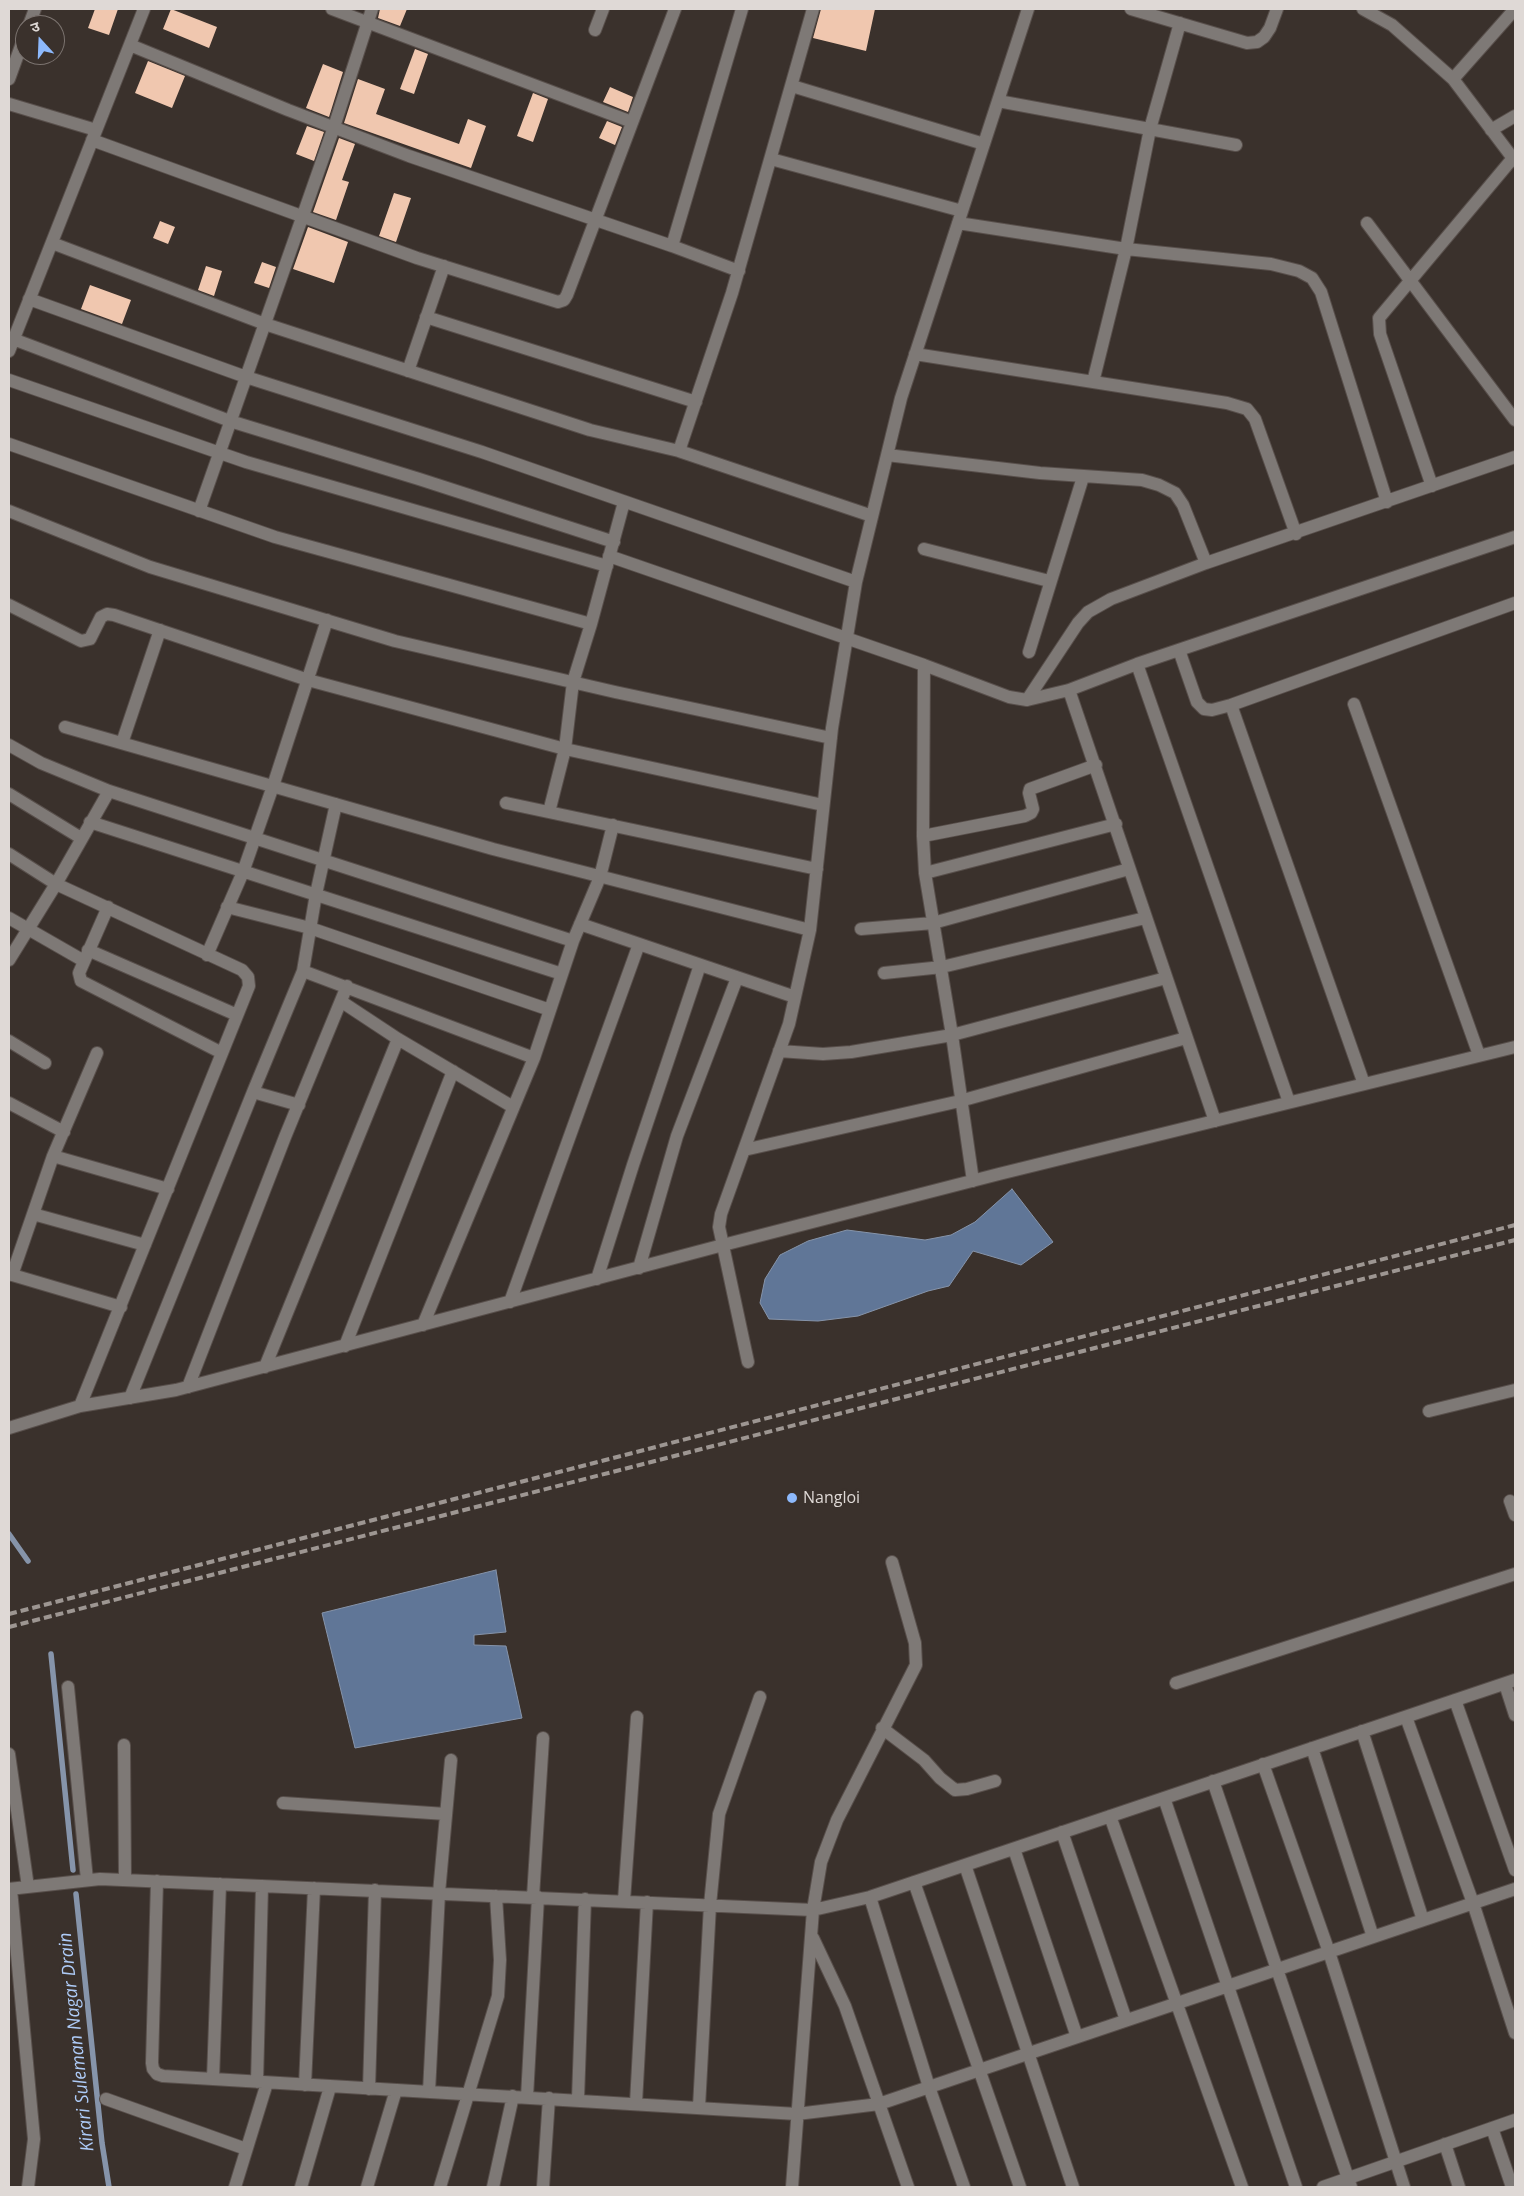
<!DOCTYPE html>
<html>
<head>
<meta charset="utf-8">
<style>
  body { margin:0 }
  #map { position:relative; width:1524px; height:2196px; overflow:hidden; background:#3a312c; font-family:"Open Sans","Noto Sans Devanagari",sans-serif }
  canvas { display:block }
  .frame { position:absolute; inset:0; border:10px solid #dfd9d6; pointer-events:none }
  .north { position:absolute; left:15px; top:15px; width:50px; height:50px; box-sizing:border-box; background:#3a312c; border:1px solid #7c7470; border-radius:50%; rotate:340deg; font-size:14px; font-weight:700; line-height:20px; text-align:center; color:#dfd9d6 }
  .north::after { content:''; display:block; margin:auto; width:18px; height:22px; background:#8db9fc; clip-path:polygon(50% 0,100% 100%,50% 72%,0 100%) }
</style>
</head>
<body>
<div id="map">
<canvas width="1524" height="2196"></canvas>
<div class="frame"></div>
<div class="north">उ</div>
</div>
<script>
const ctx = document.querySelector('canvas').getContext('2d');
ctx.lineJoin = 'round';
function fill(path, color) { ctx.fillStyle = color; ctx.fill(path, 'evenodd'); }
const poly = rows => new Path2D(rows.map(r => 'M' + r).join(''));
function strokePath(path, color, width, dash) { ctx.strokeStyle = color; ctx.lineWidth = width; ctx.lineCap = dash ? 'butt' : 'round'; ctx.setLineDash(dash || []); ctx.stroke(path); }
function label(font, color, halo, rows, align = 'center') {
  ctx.font = font + ' "Open Sans",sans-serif'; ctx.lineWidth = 5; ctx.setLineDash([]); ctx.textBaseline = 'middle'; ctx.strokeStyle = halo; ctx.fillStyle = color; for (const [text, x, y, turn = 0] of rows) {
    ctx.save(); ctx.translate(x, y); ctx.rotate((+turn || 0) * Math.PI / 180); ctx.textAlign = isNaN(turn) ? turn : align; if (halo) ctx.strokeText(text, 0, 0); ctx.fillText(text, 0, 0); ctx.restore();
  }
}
const water = poly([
  [1012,1189,1053,1242,1021,1265,973,1251,949,1286,928,1291,858,1316,818,1321,769,1319,760,1303,765,1279,780,1255,808,1241,847,1230,925,1240,951,1235,975,1222,1012,1189],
  [496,1570,506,1632,474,1635,474,1645,506,1646,522,1718,355,1748,322,1613,496,1570]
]);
const stream = poly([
  [9,1534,28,1561],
  [51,1654,73,1870],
  [76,1894,102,2143,109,2187]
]);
const building = poly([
  [95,9,118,9,109,35,88,28],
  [171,9,217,27,209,48,163,29],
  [380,9,407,9,400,26,378,18],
  [821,9,875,9,866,51,813,38],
  [415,49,428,54,414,94,400,89],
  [148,61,185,76,172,108,135,93],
  [323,64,343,72,329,117,306,108],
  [358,79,385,89,376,114,459,144,468,119,486,126,471,168,344,123],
  [610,87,633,97,628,112,603,102],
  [533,93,548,99,533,142,517,136],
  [607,121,622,127,615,145,599,138],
  [307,126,324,132,314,161,296,154],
  [339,138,355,144,342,180,349,182,336,220,313,212],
  [394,193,411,198,396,242,379,236],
  [160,221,175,227,168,244,153,238],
  [308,227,348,242,334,283,293,269],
  [262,262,276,267,269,288,254,283],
  [206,266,222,271,214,296,198,290],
  [90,285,131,300,122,324,81,309]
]);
const minor = poly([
  [332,9,632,122],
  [1131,9,1247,43,1257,42,1264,37,1270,28,1277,9],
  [1363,9,1392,25,1453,79,1515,161],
  [29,25,35,9],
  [595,30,603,9],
  [130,45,288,110,409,156,672,246,739,271],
  [9,79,25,35],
  [1453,79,1515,9],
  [792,86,984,144],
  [998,101,1236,145],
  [9,104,96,130],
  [1491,130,1515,116],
  [92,140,417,258,558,302,564,300,567,295,675,9],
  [771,159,962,211],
  [958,223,1126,249,1271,264,1299,271,1312,278,1321,292,1387,502],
  [1367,223,1515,420],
  [52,243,265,324,590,430,679,451,872,516],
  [672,246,742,9],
  [29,299,246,377,482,452,856,582],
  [426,317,696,402],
  [13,339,230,421,419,479,614,542],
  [9,351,144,9],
  [915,354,1227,403,1247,409,1255,419,1296,534],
  [408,371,444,266],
  [9,380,246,462,607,566],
  [1093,382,1126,249,1150,129,1180,23],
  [9,444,275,537,591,624,573,682,565,749,549,812],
  [679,451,732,293,813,9],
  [887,455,1040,473,1142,480,1159,485,1175,493,1183,505,1206,563],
  [1432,486,1380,334,1379,318,1513,158],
  [9,511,150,567,395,641,615,692,831,738],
  [199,511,334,127,372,9],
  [924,549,1049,581],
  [609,556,924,665,1009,697,1027,700,1069,690,1137,664,1515,537],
  [9,605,81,641,90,639,101,617,107,614,114,615,308,680,565,749,823,805],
  [591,624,624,502],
  [1179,650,1197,702,1204,709,1212,710,1231,705,1515,603],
  [1029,652,1083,477],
  [1137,664,1289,1102],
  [924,665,923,836,925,873,952,1035,973,1181],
  [1069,690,1215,1121],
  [1027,700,1078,623,1088,612,1111,599,1206,563,1515,457],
  [1354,704,1479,1055],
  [1231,705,1364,1084],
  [65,727,493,849,810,930],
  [122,743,160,630],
  [9,745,41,763,109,791,573,941],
  [9,794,81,838],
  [506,803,817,869],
  [336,804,316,894,303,971,534,1058],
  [90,822,562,974],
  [923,836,1025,816,1031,813,1033,809,1029,793,1030,789,1096,765],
  [9,854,56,884,242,970,248,977,249,986,80,1406],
  [925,873,1116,824],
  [108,907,79,973,81,981,222,1053],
  [227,907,310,928,550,1010],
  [9,918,84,961],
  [580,924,795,997],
  [861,929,933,923,1129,869],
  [88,950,237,1015],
  [207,955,243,872,273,786,327,620],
  [9,960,56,884,109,791],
  [884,973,942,967,1145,918],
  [342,1002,398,1039,513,1107],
  [9,1041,45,1063],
  [779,1051,823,1054,851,1052,952,1035,1166,978],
  [9,1103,64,1132],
  [299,1105,253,1092,303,971],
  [744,1150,960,1101,1186,1038],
  [53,1156,168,1189],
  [33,1214,145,1245],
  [639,1268,677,1136,737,978],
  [9,1274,121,1307],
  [12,1275,53,1156,97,1053],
  [597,1279,633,1165,700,965],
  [510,1302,639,944],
  [423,1325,534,1058,573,941,600,877,613,825],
  [345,1346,453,1071],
  [748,1362,719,1227,721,1214,789,1024,810,930,832,728,856,582,901,398,1028,9],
  [265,1367,398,1039],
  [188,1387,285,1137,347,986],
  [130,1398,253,1092],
  [1429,1411,1515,1390],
  [9,1428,80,1406,176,1390,723,1245,999,1174,1515,1047],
  [1510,1501,1515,1515],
  [1176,1683,1515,1574],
  [1505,1684,1515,1715],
  [68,1687,87,1880],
  [1455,1700,1515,1870],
  [1406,1717,1473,1903,1515,2033],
  [882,1728,924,1760,940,1778,955,1790,967,1789,995,1781],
  [1362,1731,1423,1920],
  [124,1745,125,1880],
  [1312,1748,1373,1937],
  [9,1754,28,1887],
  [1263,1764,1329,1952,1404,2187],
  [1213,1781,1351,2187],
  [1164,1798,1296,2187],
  [283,1803,446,1814],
  [1110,1816,1242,2187],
  [1062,1832,1126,2020],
  [1014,1849,1077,2037],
  [965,1865,1073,2187],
  [157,1881,152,2063,153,2069,157,2074,163,2076,797,2114,879,2104,1515,1889],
  [914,1882,1020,2187],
  [9,1889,100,1879,813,1910,870,1897,1515,1680],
  [11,1889,34,2139,28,2187],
  [533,1897,543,1738],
  [870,1897,929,2087,964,2187],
  [624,1901,637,1717],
  [813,1938,845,2006,908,2187],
  [213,2079,220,1884],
  [257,2082,262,1886],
  [305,2085,314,1888],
  [369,2089,375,1890],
  [429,2092,439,1893,451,1760],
  [527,2097,538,1897],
  [106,2099,246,2149],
  [578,2099,585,1899],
  [636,2103,647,1902],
  [699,2107,710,1905,719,1814,760,1697],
  [1492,2128,1512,2187],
  [1445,2144,1459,2187],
  [235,2187,267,2083],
  [301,2187,330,2087],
  [367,2187,396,2090],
  [440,2187,498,1996,500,1960,496,1896],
  [493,2187,513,2096],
  [543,2187,549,2098],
  [792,2187,813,1910,821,1862,837,1820,916,1665,915,1643,892,1562],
  [1323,2187,1515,2120]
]);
const rail = poly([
  [9,1614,1515,1225],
  [9,1627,1515,1240]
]);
const markers = [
  [792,1498,6,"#8db9fc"]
];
const poiNames = [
  ["Nangloi",803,1498]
];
const waterNames = [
  ["Kirari Suleman Nagar Drain",77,2042,-96]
];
fill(water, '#607697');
strokePath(water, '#8694aa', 1);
strokePath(stream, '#8694aa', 5.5);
fill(building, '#f0c7af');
strokePath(minor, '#584f4b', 14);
strokePath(minor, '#7e7976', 12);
strokePath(rail, '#9d9692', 4, [8, 4]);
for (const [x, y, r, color] of markers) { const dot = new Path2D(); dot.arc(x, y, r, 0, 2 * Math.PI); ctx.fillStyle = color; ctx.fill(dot); strokePath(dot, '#3a312c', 2); }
label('16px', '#dfd9d6', '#3a312c', poiNames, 'left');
label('italic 18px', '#aecbf7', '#3a312c', waterNames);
</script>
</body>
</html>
